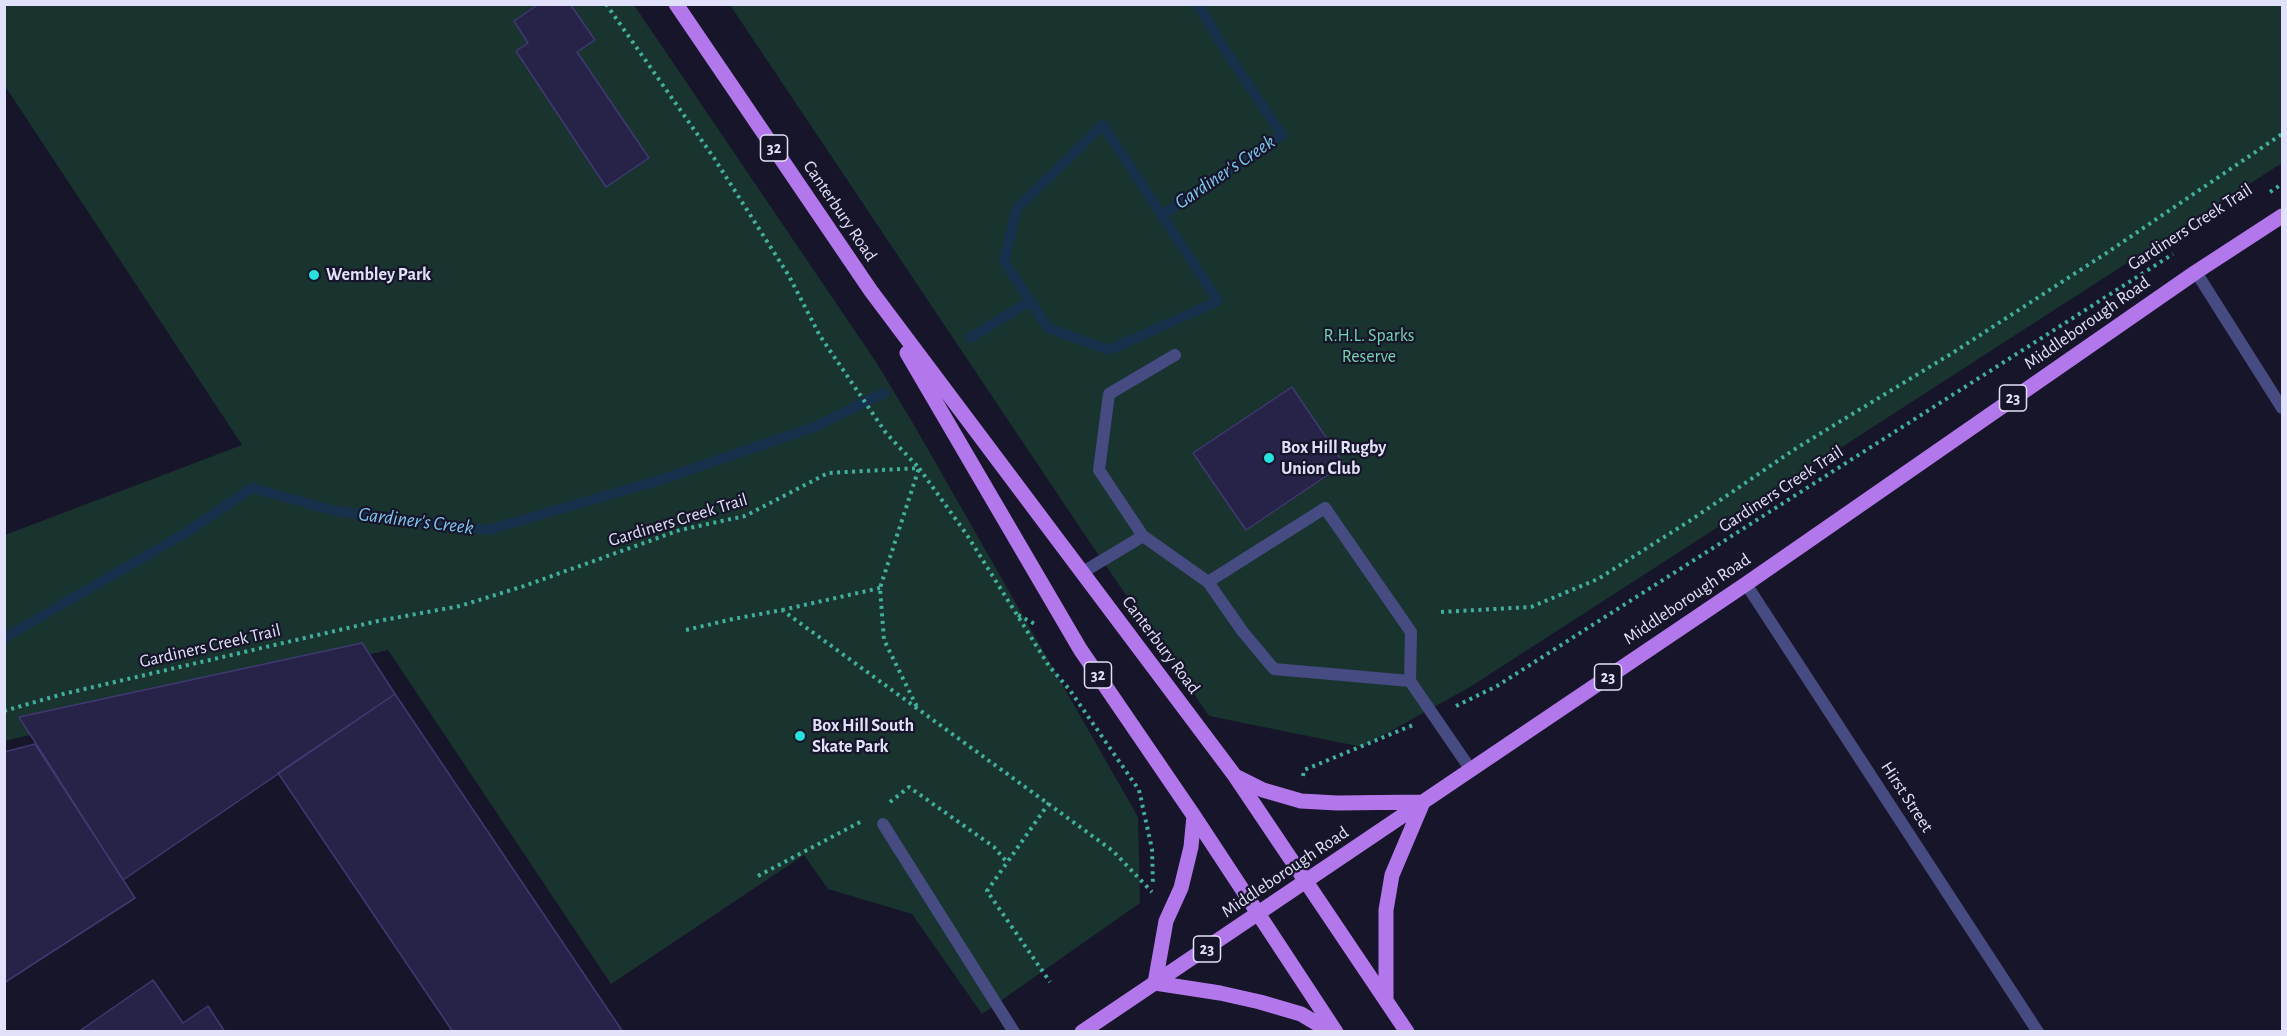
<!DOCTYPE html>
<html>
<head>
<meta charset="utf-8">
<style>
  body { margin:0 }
  #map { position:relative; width:2287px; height:1036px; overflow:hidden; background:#161529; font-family:"Alegreya Sans",sans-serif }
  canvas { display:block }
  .frame { position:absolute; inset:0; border:6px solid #e2e1fb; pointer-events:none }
</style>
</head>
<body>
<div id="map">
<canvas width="2287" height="1036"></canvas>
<div class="frame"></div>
</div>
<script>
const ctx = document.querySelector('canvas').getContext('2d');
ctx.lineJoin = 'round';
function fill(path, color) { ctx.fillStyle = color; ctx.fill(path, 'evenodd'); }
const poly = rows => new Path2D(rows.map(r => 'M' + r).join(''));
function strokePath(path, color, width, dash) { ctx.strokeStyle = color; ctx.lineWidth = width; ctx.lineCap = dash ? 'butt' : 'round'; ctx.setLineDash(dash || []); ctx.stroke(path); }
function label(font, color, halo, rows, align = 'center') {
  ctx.font = font + ' "Alegreya Sans",sans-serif'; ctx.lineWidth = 4.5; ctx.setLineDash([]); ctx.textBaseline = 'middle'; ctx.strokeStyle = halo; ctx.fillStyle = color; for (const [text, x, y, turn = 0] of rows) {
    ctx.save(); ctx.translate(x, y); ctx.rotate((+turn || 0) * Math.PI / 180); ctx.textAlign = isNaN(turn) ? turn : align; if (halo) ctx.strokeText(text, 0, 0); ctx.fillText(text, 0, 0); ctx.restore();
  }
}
const green = poly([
  [4,5,634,5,876,362,914,425,1138,817,1140,903,982,1014,912,914,828,889,804,855,611,984,388,650,5,741,5,535,242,445,5,86],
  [730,5,2282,5,2282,163,1470,687,1362,747,1209,716,1091,544]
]);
const stream = poly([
  [1103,125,1218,301,1109,350,1048,328,1004,261,1017,208,1103,125],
  [1162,215,1282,135,1220,42,1198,4],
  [970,338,1030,301],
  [4,638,187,532,252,488,336,511,488,530,660,480,814,427,884,393]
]);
const building = poly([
  [539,4,570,4,595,40,577,52,649,158,606,187,516,51,528,43,514,21,539,4],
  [1292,387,1344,464,1246,530,1193,453,1292,387],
  [362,643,395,694,123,880,19,717,362,643],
  [395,694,623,1032,453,1032,278,773,395,694],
  [35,744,135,898,4,983,4,752,35,744],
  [153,980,183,1023,208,1006,225,1032,78,1032,153,980]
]);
const path = poly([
  [606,4,714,158,789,276,820,336,886,433,919,468,880,588,884,640,917,707],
  [2270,192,2282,184],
  [782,610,880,588],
  [1441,612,1531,607,1598,579,1691,520,1795,449,1954,352,2108,252,2282,134],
  [1018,615,1035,624],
  [686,630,733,619,782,610,1113,851,1152,892],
  [1456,706,1497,686,2173,254],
  [4,711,63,694,378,621,460,606,524,586,680,530,745,516,828,473,919,468,967,535,1049,666,1069,689,1139,790,1152,849,1153,886],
  [1303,776,1304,770,1413,725],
  [890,802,909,787,994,847,1006,861],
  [1049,803,987,891,1050,982],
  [758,876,862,821]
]);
const service = poly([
  [1175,355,1109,394,1099,470,1143,536,1208,582,1243,632,1274,669,1410,681],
  [1083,572,1143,536],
  [1208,582,1325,508,1411,632,1410,681,1471,770],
  [883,824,1014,1032]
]);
const minor = poly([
  [2196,272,2282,408],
  [1746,584,2038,1032]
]);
const primary = poly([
  [676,4,871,291,1235,776,1407,1032],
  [907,353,1080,649,1194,816,1336,1032],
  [1237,777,1263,790,1301,801,1337,803,1423,802,1392,875,1386,910,1386,999],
  [1155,983,1220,993,1260,1002,1301,1014,1331,1032],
  [1155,983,1166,921,1181,888,1191,847,1194,816],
  [1082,1032,1746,584,2196,272,2282,216]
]);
const markers = [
  [314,275,6,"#27e1df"],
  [1269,458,6,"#27e1df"],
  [800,736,6,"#27e1df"]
];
const shields = [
  [774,148,27],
  [2013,398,27],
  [1098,675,27],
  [1608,677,27],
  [1207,949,27]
];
const shieldNames = [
  ["32",774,148],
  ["23",2013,398],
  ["32",1098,675],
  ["23",1608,677],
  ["23",1207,949]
];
const streetNames = [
  ["Canterbury Road",840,211,56],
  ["Gardiners Creek Trail",2190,227,-33],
  ["Middleborough Road",2087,323,-35],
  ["Gardiners Creek Trail",1781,489,-33],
  ["Gardiners Creek Trail",678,520,-17],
  ["Middleborough Road",1687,599,-34],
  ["Canterbury Road",1161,645,53],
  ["Gardiners Creek Trail",210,646,-13],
  ["Hirst Street",1907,797,57],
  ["Middleborough Road",1285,872,-34]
];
const poiNames = [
  ["Wembley Park",326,275],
  ["Box Hill Rugby",1281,448],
  ["Union Club",1281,469],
  ["Box Hill South",812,726],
  ["Skate Park",812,747]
];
const parkNames = [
  ["R.H.L. Sparks",1369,336],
  ["Reserve",1369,357]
];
const waterNames = [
  ["Gardiner's Creek",1225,172,-34],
  ["Gardiner's Creek",416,521,7]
];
fill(green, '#19332f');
strokePath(stream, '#17304b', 10);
fill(building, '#272348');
strokePath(building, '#3e3971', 1.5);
strokePath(path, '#42ae9c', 4, [3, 4.5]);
strokePath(service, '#464b82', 12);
strokePath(minor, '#464b82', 12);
strokePath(primary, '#b377ec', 15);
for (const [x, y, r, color] of markers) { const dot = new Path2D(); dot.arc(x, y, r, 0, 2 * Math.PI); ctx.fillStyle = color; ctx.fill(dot); strokePath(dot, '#161529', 2); }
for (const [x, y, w] of shields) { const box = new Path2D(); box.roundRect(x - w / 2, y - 13, w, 26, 4.5); ctx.fillStyle = '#161529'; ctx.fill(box); strokePath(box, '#e2e1fb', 1.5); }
label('bold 16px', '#e2e1fb', null, shieldNames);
label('18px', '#e2e1fb', '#161529', streetNames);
label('bold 18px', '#e2e1fb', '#161529', poiNames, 'left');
label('18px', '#76d3b1', '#161529', parkNames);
label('italic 20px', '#7dc6ed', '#161529', waterNames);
</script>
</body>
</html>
